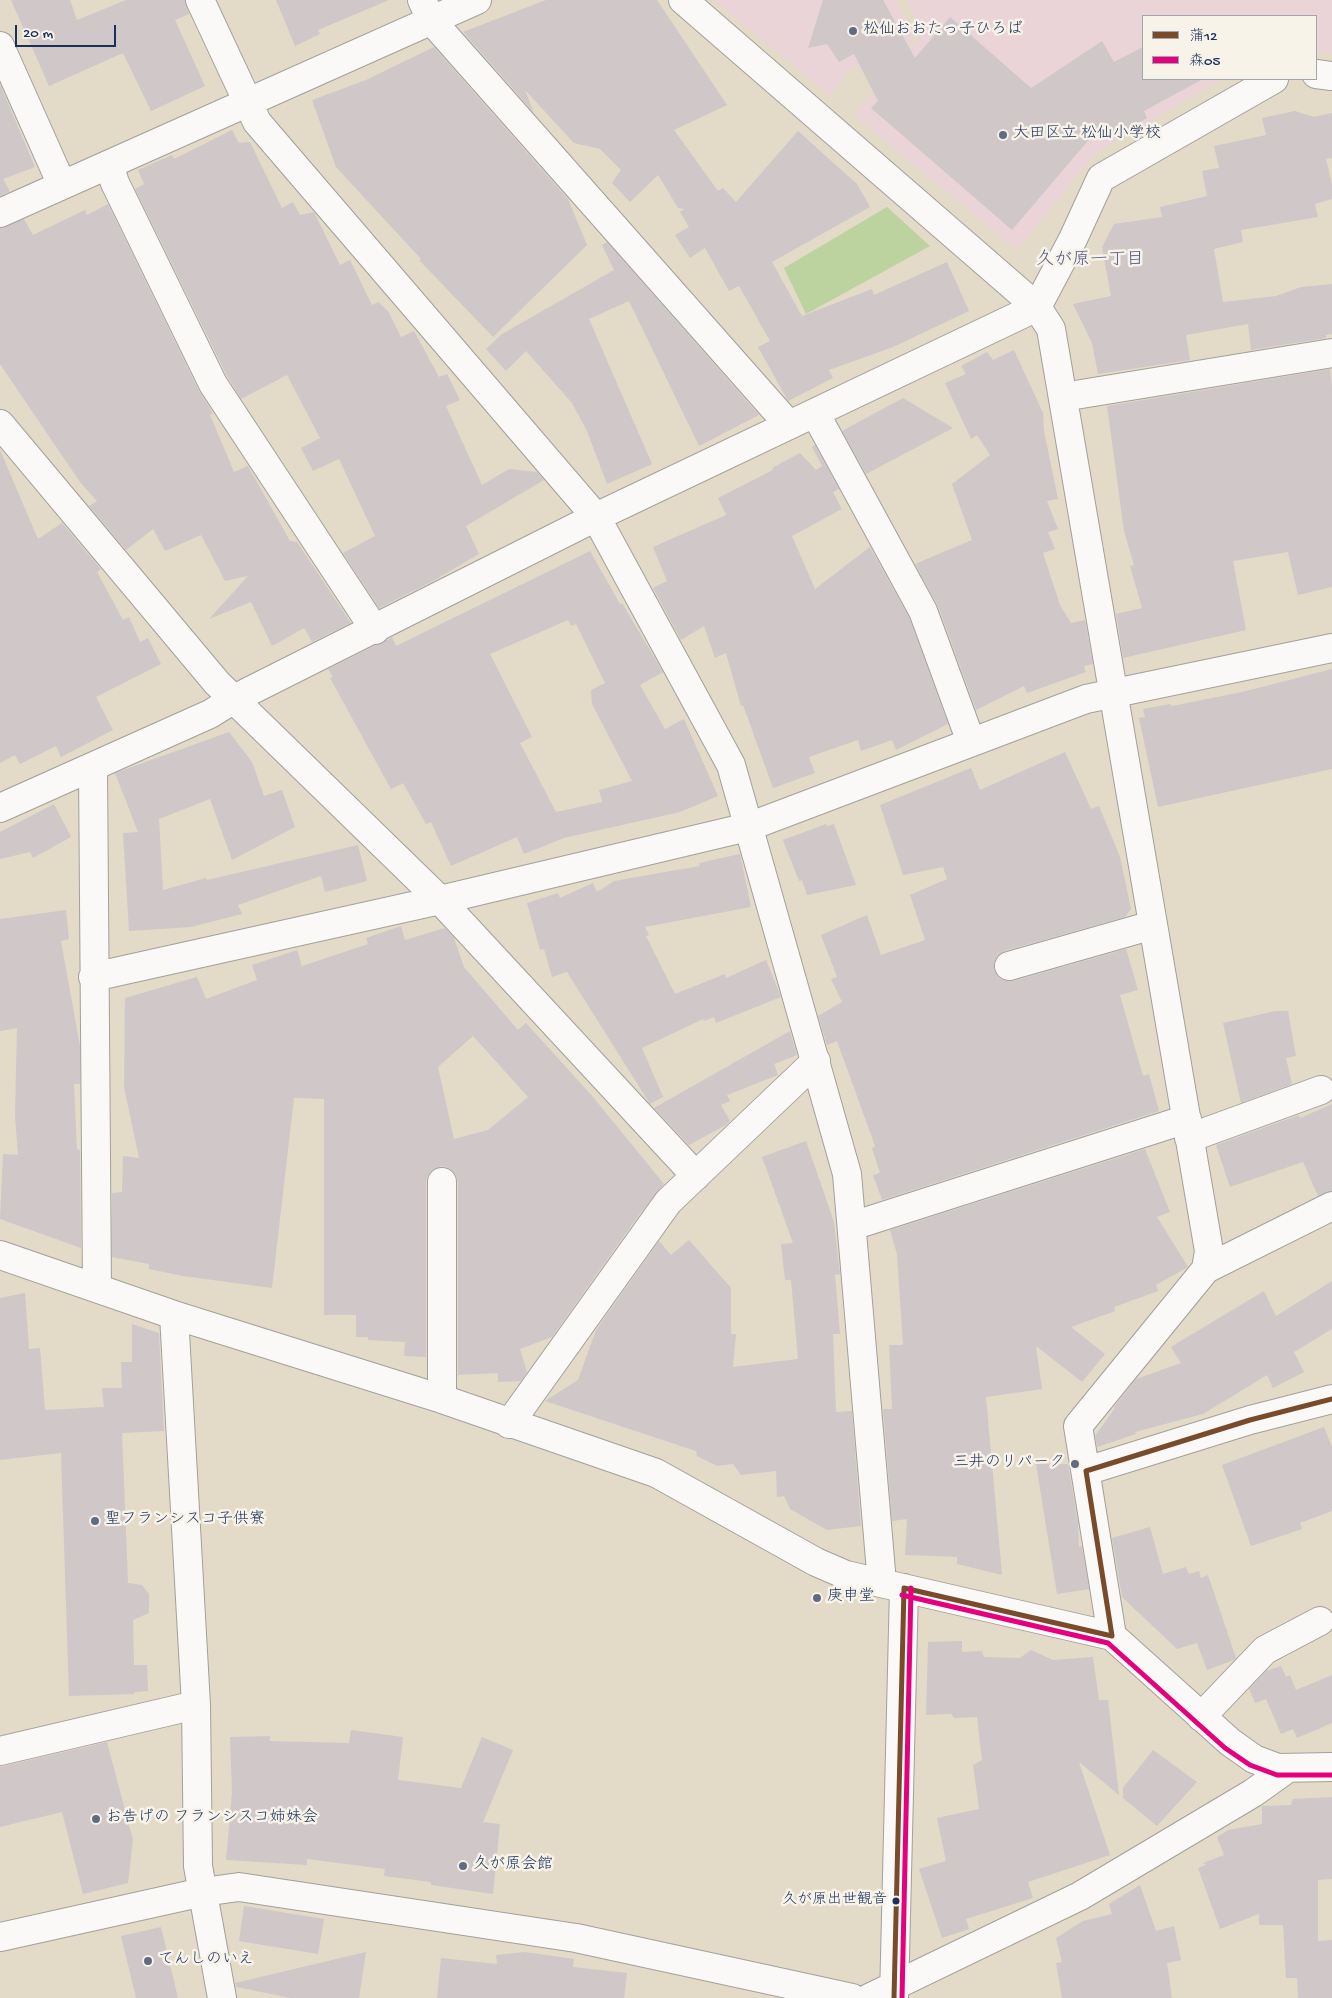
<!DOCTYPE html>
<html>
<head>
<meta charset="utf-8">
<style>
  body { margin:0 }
  #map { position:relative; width:1332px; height:1998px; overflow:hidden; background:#e3dac8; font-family:"Gochi Hand","Klee One",sans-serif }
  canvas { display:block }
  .legend { position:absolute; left:1142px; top:15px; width:175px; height:65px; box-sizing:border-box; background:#f7f3e8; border:1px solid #9fa5b1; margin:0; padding:6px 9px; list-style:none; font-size:15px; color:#1b2f5e }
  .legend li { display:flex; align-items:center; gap:10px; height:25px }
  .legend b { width:25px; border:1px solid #9fa5b1 }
  .scale { position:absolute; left:15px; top:25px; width:101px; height:22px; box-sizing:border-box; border:2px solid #1b2f5e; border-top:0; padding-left:6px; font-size:15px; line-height:18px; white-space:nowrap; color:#1b2f5e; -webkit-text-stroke:4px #f7f3e8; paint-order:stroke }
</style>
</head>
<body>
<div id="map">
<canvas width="1332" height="1998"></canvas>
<ul class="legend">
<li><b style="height:6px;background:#7a4b2a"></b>蒲12</li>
<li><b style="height:6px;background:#e5007d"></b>森05</li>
</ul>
<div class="scale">20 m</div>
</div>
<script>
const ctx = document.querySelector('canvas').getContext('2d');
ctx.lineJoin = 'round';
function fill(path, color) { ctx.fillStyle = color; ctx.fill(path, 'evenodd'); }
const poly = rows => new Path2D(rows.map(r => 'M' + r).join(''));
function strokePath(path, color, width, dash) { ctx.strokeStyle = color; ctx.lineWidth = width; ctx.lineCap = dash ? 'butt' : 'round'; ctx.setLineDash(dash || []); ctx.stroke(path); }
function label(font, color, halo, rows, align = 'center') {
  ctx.font = font + ' "Gochi Hand","Klee One",sans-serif'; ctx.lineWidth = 5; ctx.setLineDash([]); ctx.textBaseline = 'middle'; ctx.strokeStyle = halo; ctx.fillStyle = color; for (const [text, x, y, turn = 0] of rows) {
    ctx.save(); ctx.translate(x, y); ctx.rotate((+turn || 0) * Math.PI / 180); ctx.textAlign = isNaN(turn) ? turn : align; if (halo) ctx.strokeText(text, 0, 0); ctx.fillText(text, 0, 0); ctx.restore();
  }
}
const built = poly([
  [714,0,896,0,915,37,877,85,854,64,830,96],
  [906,0,1332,0,1332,54,1316,51,1316,16,1143,16,1143,79,1222,79,1095,154,1017,250,854,115,924,33]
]);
const green = poly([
  [887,207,930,246,806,314,784,268]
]);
const building = poly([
  [11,0,70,0,77,20,126,0,185,0,189,14,175,20,205,86,151,111,123,53,49,86],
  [276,0,389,0,318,30,320,34,295,46],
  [546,0,657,0,727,105,674,130,718,191,723,188,736,202,798,131,857,184,870,207,772,262,802,316,872,289,874,295,947,262,969,311,893,347,829,370,833,378,788,401,758,347,770,341,739,286,729,291,705,248,690,258,675,235,689,227,680,212,684,209,678,208,658,175,630,202,612,183,621,170,600,149,574,143,525,90,534,113,463,32],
  [823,0,883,0,915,58,950,17,1031,88,1102,41,1114,62,1143,47,1143,79,1203,79,1144,111,1147,118,1115,138,1104,122,1012,230,871,108,878,101,854,54,839,62,827,44,808,48],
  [434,47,568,199,587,245,493,337,419,260,421,259,336,167,312,100,366,80],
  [0,84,35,167,3,179,10,191,0,196],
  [1295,111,1314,117,1332,113,1332,158,1326,159,1332,185,1332,199,1315,204,1318,217,1241,230,1243,242,1214,249,1223,302,1276,296,1301,287,1332,284,1332,334,1326,335,1326,338,1251,350,1248,324,1186,335,1190,360,1098,374,1092,343,1073,304,1111,296,1102,247,1114,224,1162,217,1160,207,1207,196,1202,171,1219,168,1214,146,1266,135,1262,118],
  [232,130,239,143,250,142,282,208,293,202,300,215,314,212,340,265,350,260,372,305,378,302,388,311,401,337,414,331,439,377,447,374,460,400,446,406,482,485,509,469,537,472,544,480,466,526,479,554,431,582,379,608,343,553,375,536,339,459,313,471,301,448,320,438,287,375,241,399,227,376,135,189,144,184,138,170,172,155,174,159],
  [108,204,199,391,213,413,210,415,234,472,248,466,290,541,297,542,351,623,312,642,304,628,272,646,251,602,209,619,248,576,225,581,201,535,165,551,153,529,126,550,89,506,97,501,80,482,0,364,0,228,24,219,33,235,85,210,87,215],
  [607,242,759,415,699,446,629,301,589,319,652,464,607,484,587,431,572,403,526,351,506,371,486,349,502,334,614,270,602,245],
  [1014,350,1043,413,1044,431,1058,499,1047,501,1058,529,1048,532,1055,549,1043,553,1060,605,1071,623,1085,620,1093,664,1084,666,1086,672,1027,693,1024,686,976,710,938,606,915,564,972,540,952,484,990,455,977,435,971,439,945,383,966,374,961,366,987,352,993,360],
  [1330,369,1332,386,1332,587,1298,595,1288,552,1233,561,1246,630,1123,658,1116,614,1142,608,1130,566,1134,565,1124,531,1107,406],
  [903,398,953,428,866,474,842,431],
  [815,445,839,489,833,492,842,509,792,536,815,589,870,547,909,617,948,724,896,750,892,740,861,751,858,740,809,757,815,773,773,788,743,705,741,706,726,653,715,658,704,626,681,640,653,588,667,581,653,547,726,515,718,498,773,470,772,468,800,453,816,470,822,466,812,447],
  [0,450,38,539,62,523,101,569,97,572,123,620,129,617,140,642,148,638,161,664,96,697,113,730,61,757,56,746,20,764,15,755,0,763],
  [590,551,620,604,622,603,663,672,640,685,665,729,684,719,718,796,680,812,564,838,524,854,517,837,451,866,431,822,426,824,403,783,391,789,330,678,333,677,328,669,392,637,396,646],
  [568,620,571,626,576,624,605,683,591,690,592,704,632,781,599,790,602,802,556,812,520,743,532,737,490,654],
  [1332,669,1332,769,1158,807,1139,718,1145,717,1143,709,1170,704,1171,706,1177,705,1242,692],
  [229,732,252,762,264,796,282,790,295,827,232,860,210,799,159,819,163,890,206,878,207,880,358,845,367,881,325,892,321,876,238,905,242,914,191,927,129,931,123,833,138,832,115,773],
  [1065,752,1091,809,1099,806,1120,857,1131,909,1125,917,1004,951,997,956,994,963,994,970,999,978,1006,981,1013,981,1126,949,1138,990,1120,995,1143,1076,1149,1074,1159,1111,882,1200,873,1175,880,1173,872,1148,875,1146,837,1041,827,1045,818,1016,842,1002,831,979,837,977,821,935,867,915,881,955,925,940,910,895,947,879,943,867,903,875,880,805,971,768,980,790],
  [54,804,71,837,33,858,30,852,0,859,0,832],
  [826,824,827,826,834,824,856,885,807,895,802,880,799,881,783,840],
  [740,854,751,907,645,927,649,935,646,936,675,994,725,974,726,978,766,960,781,997,716,1023,714,1017,704,1021,703,1019,642,1048,663,1097,650,1104,567,972,552,977,544,949,540,950,527,903,558,893,560,898,593,883,597,892,614,881,700,866,699,863],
  [66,910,69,939,61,941,80,1046,80,1084,74,1084,77,1149,80,1150,81,1248,0,1219,3,1154,18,1155,15,1116,17,1028,0,1031,0,919],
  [401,926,405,940,445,928,454,938,464,967,518,1030,526,1023,593,1097,664,1184,639,1215,552,1337,520,1349,527,1372,521,1381,498,1382,498,1373,458,1375,458,1182,455,1174,449,1168,442,1166,434,1169,428,1175,426,1182,426,1357,404,1356,405,1342,368,1340,368,1337,356,1337,356,1315,324,1315,324,1099,294,1098,272,1288,183,1276,149,1269,149,1264,112,1257,112,1193,122,1192,123,1156,139,1158,124,1087,125,998,197,977,206,999,257,980,252,965,297,950,302,966,368,944,366,938],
  [473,1036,528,1097,488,1130,454,1139,438,1067],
  [1275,1011,1288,1011,1296,1056,1286,1058,1292,1084,1241,1103,1223,1023],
  [790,1031,797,1055,774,1064,778,1075,727,1095,730,1101,721,1105,730,1121,726,1125,689,1145,654,1108],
  [1332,1104,1332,1191,1318,1196,1303,1162,1230,1187,1216,1145,1299,1115,1300,1118],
  [806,1141,834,1222,840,1274,835,1275,840,1334,833,1334,836,1412,852,1411,861,1526,827,1530,790,1509,784,1496,777,1497,776,1471,741,1475,733,1464,717,1466,697,1456,696,1451,545,1401,578,1380,596,1330,659,1241,671,1255,689,1240,731,1288,731,1334,736,1334,733,1367,798,1359,791,1280,785,1280,781,1244,793,1243,762,1157],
  [1145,1149,1170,1212,1157,1217,1188,1267,1156,1285,1158,1291,1114,1307,1115,1311,1071,1327,1105,1354,1082,1382,1036,1346,1042,1389,986,1397,1002,1575,957,1564,957,1557,905,1555,907,1519,892,1521,883,1409,892,1409,889,1345,903,1345,897,1254,890,1230],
  [1332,1281,1332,1329,1294,1352,1304,1372,1273,1388,1267,1375,1203,1414,1135,1432,1136,1434,1097,1447,1095,1436,1115,1408,1114,1407,1136,1379,1181,1363,1171,1347,1264,1291,1276,1316],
  [25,1293,29,1349,40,1348,45,1410,104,1407,102,1388,122,1388,121,1362,132,1362,132,1324,159,1333,164,1431,122,1433,128,1583,142,1585,149,1594,149,1613,133,1620,134,1665,147,1665,148,1691,135,1692,134,1694,69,1696,61,1453,0,1460,0,1298],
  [1324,1427,1332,1447,1332,1511,1300,1523,1302,1529,1251,1546,1222,1465],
  [1036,1464,1068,1464,1078,1523,1079,1547,1082,1546,1089,1589,1057,1594],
  [1150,1527,1163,1574,1186,1567,1189,1574,1199,1571,1201,1578,1208,1575,1236,1658,1234,1660,1207,1670,1197,1643,1177,1649,1122,1597,1112,1538],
  [962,1641,962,1652,982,1651,984,1657,1020,1658,1031,1650,1053,1660,1093,1657,1099,1700,1108,1700,1119,1795,1079,1762,1110,1855,1028,1882,1033,1898,966,1919,969,1929,942,1938,919,1869,946,1861,937,1818,979,1809,973,1765,982,1760,977,1717,954,1718,951,1714,926,1715,928,1642],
  [1281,1666,1286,1677,1290,1675,1296,1690,1332,1675,1332,1723,1297,1738,1293,1729,1281,1734,1266,1699,1255,1703,1249,1689,1266,1671],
  [351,1730,403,1737,398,1780,461,1788,482,1737,513,1750,483,1822,500,1824,493,1894,431,1885,431,1882,384,1876,385,1869,307,1859,307,1865,226,1860,232,1793,230,1737,270,1736,270,1741,349,1743],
  [107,1742,133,1840,128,1883,83,1894,62,1812,0,1827,0,1767],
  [1153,1750,1197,1782,1157,1826,1123,1798,1123,1788],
  [1332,1797,1332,1879,1318,1880,1318,1941,1332,1940,1332,1998,1298,1998,1297,1978,1286,1978,1283,1925,1259,1925,1259,1914,1220,1929,1198,1868,1206,1865,1203,1863,1224,1855,1217,1837,1228,1830,1262,1824,1262,1806,1291,1805,1293,1799],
  [1140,1885,1156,1931,1174,1926,1181,1960,1167,1963,1172,1998,1062,1998,1056,1963,1062,1962,1056,1938,1083,1921,1112,1914,1109,1904],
  [244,1906,324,1919,318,1954,239,1941],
  [161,1927,178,1998,136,1998,121,1936],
  [366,1952,359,1998,291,1998,236,1987,235,1983],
  [525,1952,574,1959,573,1967,627,1973,624,1998,437,1998,441,1958,497,1964,496,1955]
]);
const minor = poly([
  [200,0,257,122,596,517,731,765,847,1174,882,1583],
  [422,0,431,20,789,425],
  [683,0,1037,307,1051,329,1209,1251,1206,1269,1078,1426,1112,1636],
  [0,46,62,185],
  [1316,74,1332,76],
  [109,165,115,183,213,384,375,630],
  [0,213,477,0],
  [1063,397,1332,353],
  [815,413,923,611,971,742],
  [0,424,217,683,440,900,696,1176],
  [93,767,97,1288],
  [0,808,210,714,234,699,596,517,1037,307,1073,239,1101,178,1274,79],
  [1009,966,1153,925],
  [93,977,440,900,748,827,1086,699,1332,648],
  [1189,1138,1321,1090],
  [442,1182,442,1399],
  [852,1226,1187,1119],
  [0,1255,174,1315,442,1399,656,1473,816,1562,846,1575,1112,1636,1230,1742,1254,1759,1278,1768,1332,1767],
  [1206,1269,1332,1206],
  [174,1315,196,1705,198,1866,222,1998],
  [509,1424,668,1202,816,1061],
  [1086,1471,1250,1420,1332,1399],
  [1201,1717,1265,1650,1320,1621],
  [0,1751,196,1705],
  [0,1937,203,1892,239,1887,576,1938,852,1998],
  [869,1998,1080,1896,1253,1793,1288,1768],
  [894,1998,904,1588]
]);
const bus1 = poly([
  [1086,1471,1250,1420,1332,1399],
  [1086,1471,1112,1636],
  [904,1588,1112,1636],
  [894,1998,904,1588]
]);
const bus2 = poly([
  [902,1595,1108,1643,1225,1748,1250,1765,1277,1775,1332,1775],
  [902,1998,911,1588]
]);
const markers = [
  [853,31,5,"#616b83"],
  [1003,135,5,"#616b83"],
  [1075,1464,5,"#616b83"],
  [95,1521,5,"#616b83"],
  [817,1598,5,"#616b83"],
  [96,1819,5,"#616b83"],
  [463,1866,5,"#616b83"],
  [896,1901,4.5,"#1b2f5e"],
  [148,1961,5,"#616b83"]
];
const busNames = [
  ["久が原出世観音",887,1901]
];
const poiNames = [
  ["松仙おおたっ子ひろば",863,31],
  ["大田区立 松仙小学校",1013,135],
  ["三井のリパーク",1065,1464,"right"],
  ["聖フランシスコ子供寮",105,1521],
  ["庚申堂",827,1598],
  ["お告げの フランシスコ姉妹会",106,1819],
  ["久が原会館",473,1866],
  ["てんしのいえ",158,1961]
];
const neighbourhoodNames = [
  ["久が原一丁目",1090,261]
];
fill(built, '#ead4d8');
fill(green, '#bcd39f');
fill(building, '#d0c7c9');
strokePath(minor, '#a2a09b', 30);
strokePath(minor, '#fbf9f7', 28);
strokePath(bus1, '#7a4b2a', 5);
strokePath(bus2, '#e5007d', 5);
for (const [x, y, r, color] of markers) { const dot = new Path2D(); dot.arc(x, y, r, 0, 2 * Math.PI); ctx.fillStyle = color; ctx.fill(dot); strokePath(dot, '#f7f3e8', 2); }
label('15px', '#1b2f5e', '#f7f3e8', busNames, 'right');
label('16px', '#1b2f5e', '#f7f3e8', poiNames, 'left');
label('18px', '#545989', '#f7f3e8', neighbourhoodNames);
</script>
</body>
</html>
